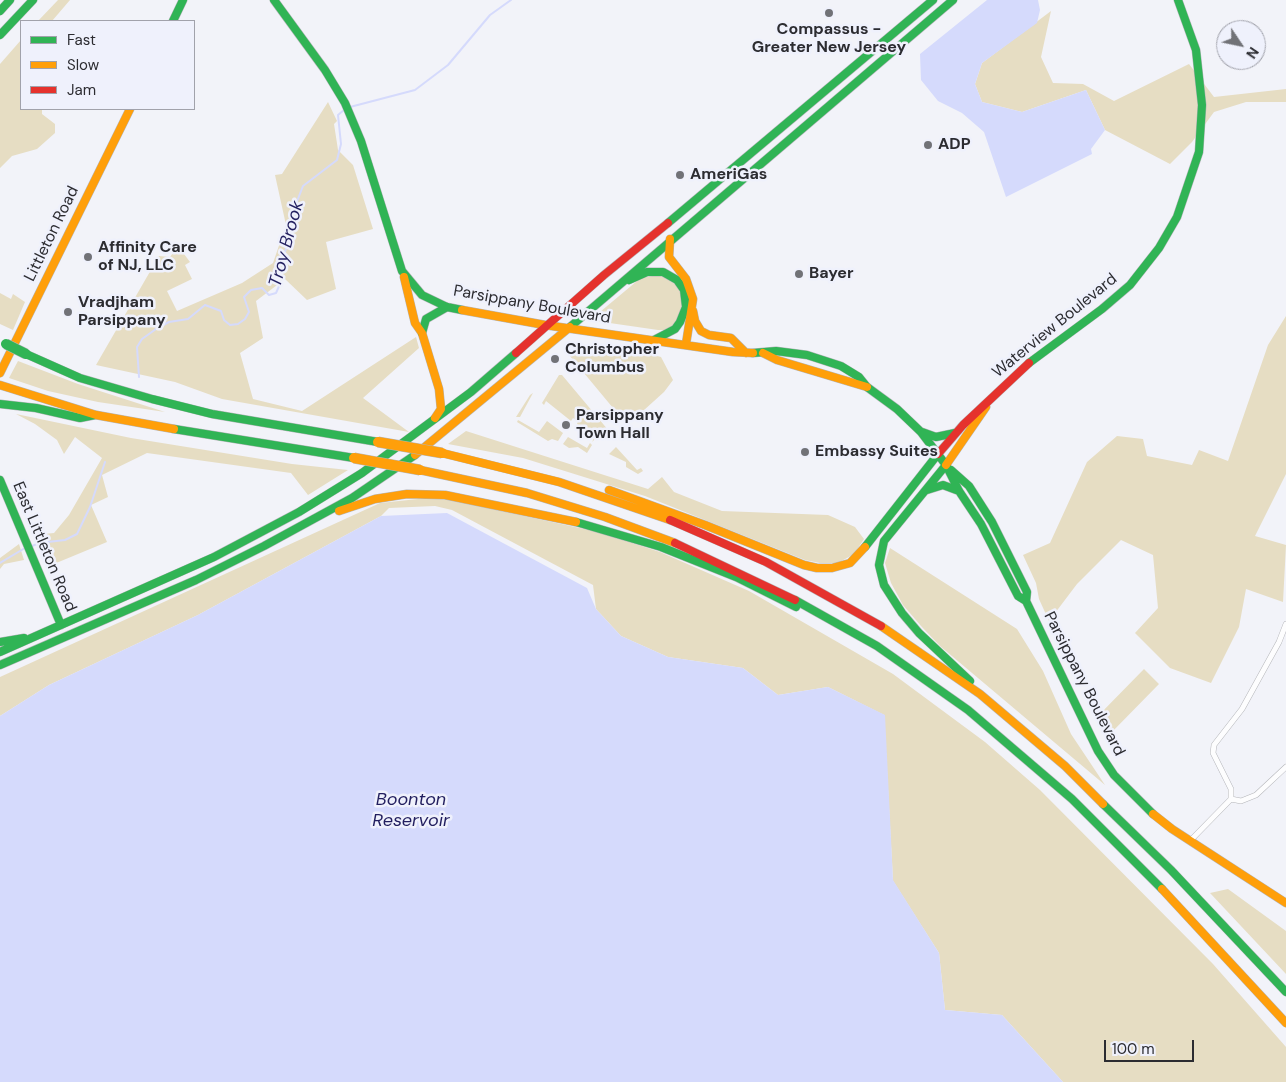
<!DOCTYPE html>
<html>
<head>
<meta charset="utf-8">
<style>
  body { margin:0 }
  #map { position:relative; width:1286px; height:1082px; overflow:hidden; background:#f2f3f9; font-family:"DM Sans",sans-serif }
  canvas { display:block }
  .legend { position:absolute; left:20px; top:20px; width:175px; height:90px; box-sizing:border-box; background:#eff1fc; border:1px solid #a1a2ab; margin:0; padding:6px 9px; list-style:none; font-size:15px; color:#2c2c31 }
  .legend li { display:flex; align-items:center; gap:10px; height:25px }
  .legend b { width:25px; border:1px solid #a1a2ab }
  .north { position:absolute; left:1216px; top:20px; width:50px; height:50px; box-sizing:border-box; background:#eff1fc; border:1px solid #a1a2ab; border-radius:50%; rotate:124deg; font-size:14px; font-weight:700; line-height:20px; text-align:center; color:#2c2c31 }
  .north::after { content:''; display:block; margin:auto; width:18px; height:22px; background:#717277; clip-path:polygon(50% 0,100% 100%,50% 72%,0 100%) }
  .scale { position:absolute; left:1104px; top:1040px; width:90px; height:22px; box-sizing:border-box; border:2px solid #2c2c31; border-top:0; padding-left:6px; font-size:15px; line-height:18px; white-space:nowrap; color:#2c2c31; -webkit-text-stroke:4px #eff1fc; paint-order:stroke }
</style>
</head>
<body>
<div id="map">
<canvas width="1286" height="1082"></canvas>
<ul class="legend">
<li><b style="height:6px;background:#30b455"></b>Fast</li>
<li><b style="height:6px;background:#ff9f0a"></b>Slow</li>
<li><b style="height:6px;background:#e5322d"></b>Jam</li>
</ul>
<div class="north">N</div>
<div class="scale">100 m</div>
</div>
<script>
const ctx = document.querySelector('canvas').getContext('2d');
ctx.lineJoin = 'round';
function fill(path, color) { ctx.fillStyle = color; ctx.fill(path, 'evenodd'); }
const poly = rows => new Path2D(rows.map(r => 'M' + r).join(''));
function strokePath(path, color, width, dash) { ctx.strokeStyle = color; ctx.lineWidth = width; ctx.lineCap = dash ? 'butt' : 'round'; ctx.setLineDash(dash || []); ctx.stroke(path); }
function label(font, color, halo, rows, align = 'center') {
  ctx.font = font + ' "DM Sans",sans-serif'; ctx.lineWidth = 5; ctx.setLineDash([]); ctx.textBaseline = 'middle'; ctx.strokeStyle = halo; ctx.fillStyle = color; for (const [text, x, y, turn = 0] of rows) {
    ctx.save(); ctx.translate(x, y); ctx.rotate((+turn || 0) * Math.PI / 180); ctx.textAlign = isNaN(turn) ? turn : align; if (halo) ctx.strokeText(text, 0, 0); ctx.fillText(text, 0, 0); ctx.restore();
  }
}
const green = poly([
  [58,0,70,0,52,21,38,21],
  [1051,11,1041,57,1053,83,1083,84,1114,101,1189,64,1214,97,1286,89,1286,102,1246,102,1214,112,1192,142,1170,164,1105,130,1086,90,1022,112,982,102,975,84,982,63],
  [21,40,21,109,42,109,42,114,55,124,55,133,37,149,12,156,0,168,0,64],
  [328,102,337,121,334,124,338,150,353,165,373,229,326,242,336,289,307,300,285,279,256,301,263,338,240,353,253,399,302,411,416,337,419,348,363,398,409,432,222,399,175,382,96,365,159,256,170,257,178,246,190,262,185,265,192,279,167,291,177,311,242,283,273,263,286,225,275,175,282,174],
  [660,275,678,286,683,300,677,324,665,330,658,330,596,321,594,317,637,281,645,277],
  [0,293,11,299,13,294,25,302,13,330,0,324],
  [1286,316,1286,474,1255,536,1286,545,1283,602,1246,589,1239,627,1211,683,1170,668,1135,633,1158,608,1153,555,1121,540,1077,584,1049,621,1039,599,1036,583,1023,555,1050,543,1087,462,1117,436,1143,439,1147,456,1192,465,1199,450,1228,461,1268,345],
  [577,347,646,353,661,357,673,380,664,392,633,420,623,420,569,355],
  [18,361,78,384,165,412,98,402,48,391,9,378],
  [559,375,562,375,614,437,614,439,597,437,592,442,595,436,577,424,578,421,573,418,571,421,546,401,544,405,542,403],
  [533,393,520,417,516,417,530,395],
  [16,414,131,438,292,464,348,470,308,495,291,473,147,453,102,475,108,497,91,505,107,542,49,566,33,535,54,533,69,515,102,458,75,437,64,454,57,440,35,424],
  [518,420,539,432,547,421,563,433,558,441,552,439,548,441,517,422],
  [466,431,648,489,662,477,674,492,722,511,828,515,855,527,864,539,854,554,838,563,820,563,805,560,645,496,523,458,448,444],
  [568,437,587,448,590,443,592,445,587,453,578,447,569,448,563,444],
  [616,447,637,470,641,468,643,471,638,474,626,467,626,462,609,454],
  [437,497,598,532,660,552,749,591,893,674,985,742,1040,790,1213,964,1286,1047,1286,1082,1063,1082,1002,1015,945,1010,939,953,893,881,884,715,828,687,778,695,743,668,668,657,621,636,596,609,593,585,452,510,435,506,389,508,381,516,198,615,49,685,0,716,0,677,380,503],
  [19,544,24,560,4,564,0,569,0,558],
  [890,548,1017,629,1043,671,1071,734,1105,785,940,646,921,626,903,605,891,583,885,563],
  [1144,669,1159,684,1111,733,1096,718],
  [1228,889,1286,931,1286,974,1210,893]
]);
const water = poly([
  [987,0,1038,0,1040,10,1037,23,982,63,975,84,982,102,1022,112,1086,90,1105,130,1091,149,1092,154,1006,197,984,132,962,113,938,101,921,80,920,54],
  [447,513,587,588,596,609,621,636,668,657,743,668,778,695,828,687,885,715,893,880,939,953,945,1010,1002,1015,1063,1082,0,1082,0,716,49,685,198,615,381,516]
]);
const stream = poly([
  [350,107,415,90,448,65,490,15,511,0],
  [139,377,137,347,142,339,156,329,169,322,188,319,205,305,221,311,224,320,230,325,238,324,245,319,249,312,244,297,251,290,262,288,269,295,276,293,280,284,277,273,292,233,294,209,303,186,337,160,341,144,338,115,344,110],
  [30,547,39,543,65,540,77,534,90,507,105,462],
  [0,563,25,548]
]);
const street = poly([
  [1231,799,1241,801,1256,795,1286,767],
  [1190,841,1231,799,1231,789,1213,753,1214,745,1242,709,1279,642,1286,624]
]);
const fast = poly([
  [274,0,325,70,345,103,361,141,402,271,422,295,447,307,462,310],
  [0,11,10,0],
  [173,21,183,0],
  [0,35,33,0],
  [668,223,933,0],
  [629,280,647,272,663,272,677,280,684,290,686,307,680,322,675,329,654,340],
  [570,327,953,0],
  [422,333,426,319,447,307],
  [753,353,776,351,807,355,841,366,859,377,867,387,897,409,921,432,946,465,959,491,981,524,1018,596,1026,601,1098,751,1114,775,1153,814],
  [26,354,80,378,152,399,212,414,378,442],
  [1029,363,1102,309,1130,285,1159,248,1177,217,1199,152,1202,105,1196,50,1178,0],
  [0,404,36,408,80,418,95,415],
  [174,429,354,458],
  [922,432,936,437,955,433],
  [946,465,884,541,879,565,884,585,902,613,919,633,970,681],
  [951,470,969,486,992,522,1027,592,1026,601],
  [0,480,61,625],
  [927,490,943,485,959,491],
  [576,522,661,547,736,577,796,607],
  [865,547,938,454],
  [795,600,877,646,968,710,1072,799,1162,889],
  [0,642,24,638],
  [0,652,214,557,299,512,362,473,471,392,516,353],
  [0,665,196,580,264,546,352,498,415,455],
  [1103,804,1171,870,1286,992]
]);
const slow = poly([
  [670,239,669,257,686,279,693,299,686,344],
  [404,277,415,323,422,333,439,389],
  [462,310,545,325,733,352,753,353],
  [693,311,695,321,701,331,709,335,731,338,746,353],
  [763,353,777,360,867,387],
  [0,373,130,109],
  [0,385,96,415,174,429],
  [435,418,441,409,439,389],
  [442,453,559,482,670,520],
  [415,455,570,327],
  [946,465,986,407],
  [420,470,527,493,605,517,675,543],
  [609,490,705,525,804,565,817,568,832,568,850,563,865,547],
  [339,511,375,499,407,494,445,495,576,522],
  [881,626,980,694,1065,766,1103,804],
  [1153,814,1172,829,1286,903],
  [1162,889,1286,1023]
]);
const jam = poly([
  [516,353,604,275,668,223],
  [938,454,963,425,1029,363],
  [670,520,766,562,881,626],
  [675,543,795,600]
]);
const fastBridge = poly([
  [6,344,26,354]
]);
const slowBridge = poly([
  [378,442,442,453],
  [354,458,420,470]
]);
const markers = [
  [829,13,5,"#717277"],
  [928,145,5,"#717277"],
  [680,175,5,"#717277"],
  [88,257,5,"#717277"],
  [799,274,5,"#717277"],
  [68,312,5,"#717277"],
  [555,359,5,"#717277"],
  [566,425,5,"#717277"],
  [805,452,5,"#717277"]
];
const poiNames = [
  ["Compassus -",829,30,"center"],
  ["Greater New Jersey",829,48,"center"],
  ["ADP",938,145],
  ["AmeriGas",690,175],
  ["Affinity Care",98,248],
  ["of NJ, LLC",98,266],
  ["Bayer",809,274],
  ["Vradjham",78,303],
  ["Parsippany",78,321],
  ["Christopher",565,350],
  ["Columbus",565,368],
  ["Parsippany",576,416],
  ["Town Hall",576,434],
  ["Embassy Suites",815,452]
];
const streetNames = [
  ["Littleton Road",52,234,-64],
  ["Parsippany Boulevard",532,305,10],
  ["Waterview Boulevard",1055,326,-39],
  ["East Littleton Road",44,547,67],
  ["Parsippany Boulevard",1084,684,63]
];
const waterNames = [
  ["Troy Brook",287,244,-75],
  ["Boonton",411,800],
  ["Reservoir",411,821]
];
fill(green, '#e6ddc3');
fill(water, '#d5dafc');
strokePath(stream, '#d5dafc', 2);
strokePath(street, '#b4b5b9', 6);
strokePath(fast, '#b4b5b9', 9);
strokePath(slow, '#b4b5b9', 9);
strokePath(jam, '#b4b5b9', 9);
strokePath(street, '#fdfdfe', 5);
strokePath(fast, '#30b455', 8);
strokePath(slow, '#ff9f0a', 8);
strokePath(jam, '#e5322d', 8);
strokePath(fastBridge, '#b4b5b9', 11, []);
strokePath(slowBridge, '#b4b5b9', 11, []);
strokePath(fastBridge, '#30b455', 10);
strokePath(slowBridge, '#ff9f0a', 10);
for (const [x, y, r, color] of markers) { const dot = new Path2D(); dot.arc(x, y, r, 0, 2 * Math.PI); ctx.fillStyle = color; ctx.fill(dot); strokePath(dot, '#eff1fc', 2); }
label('bold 16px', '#2c2c31', '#eff1fc', poiNames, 'left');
label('16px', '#2c2c31', '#eff1fc', streetNames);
label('italic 18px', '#221f5f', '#eff1fc', waterNames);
</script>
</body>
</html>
